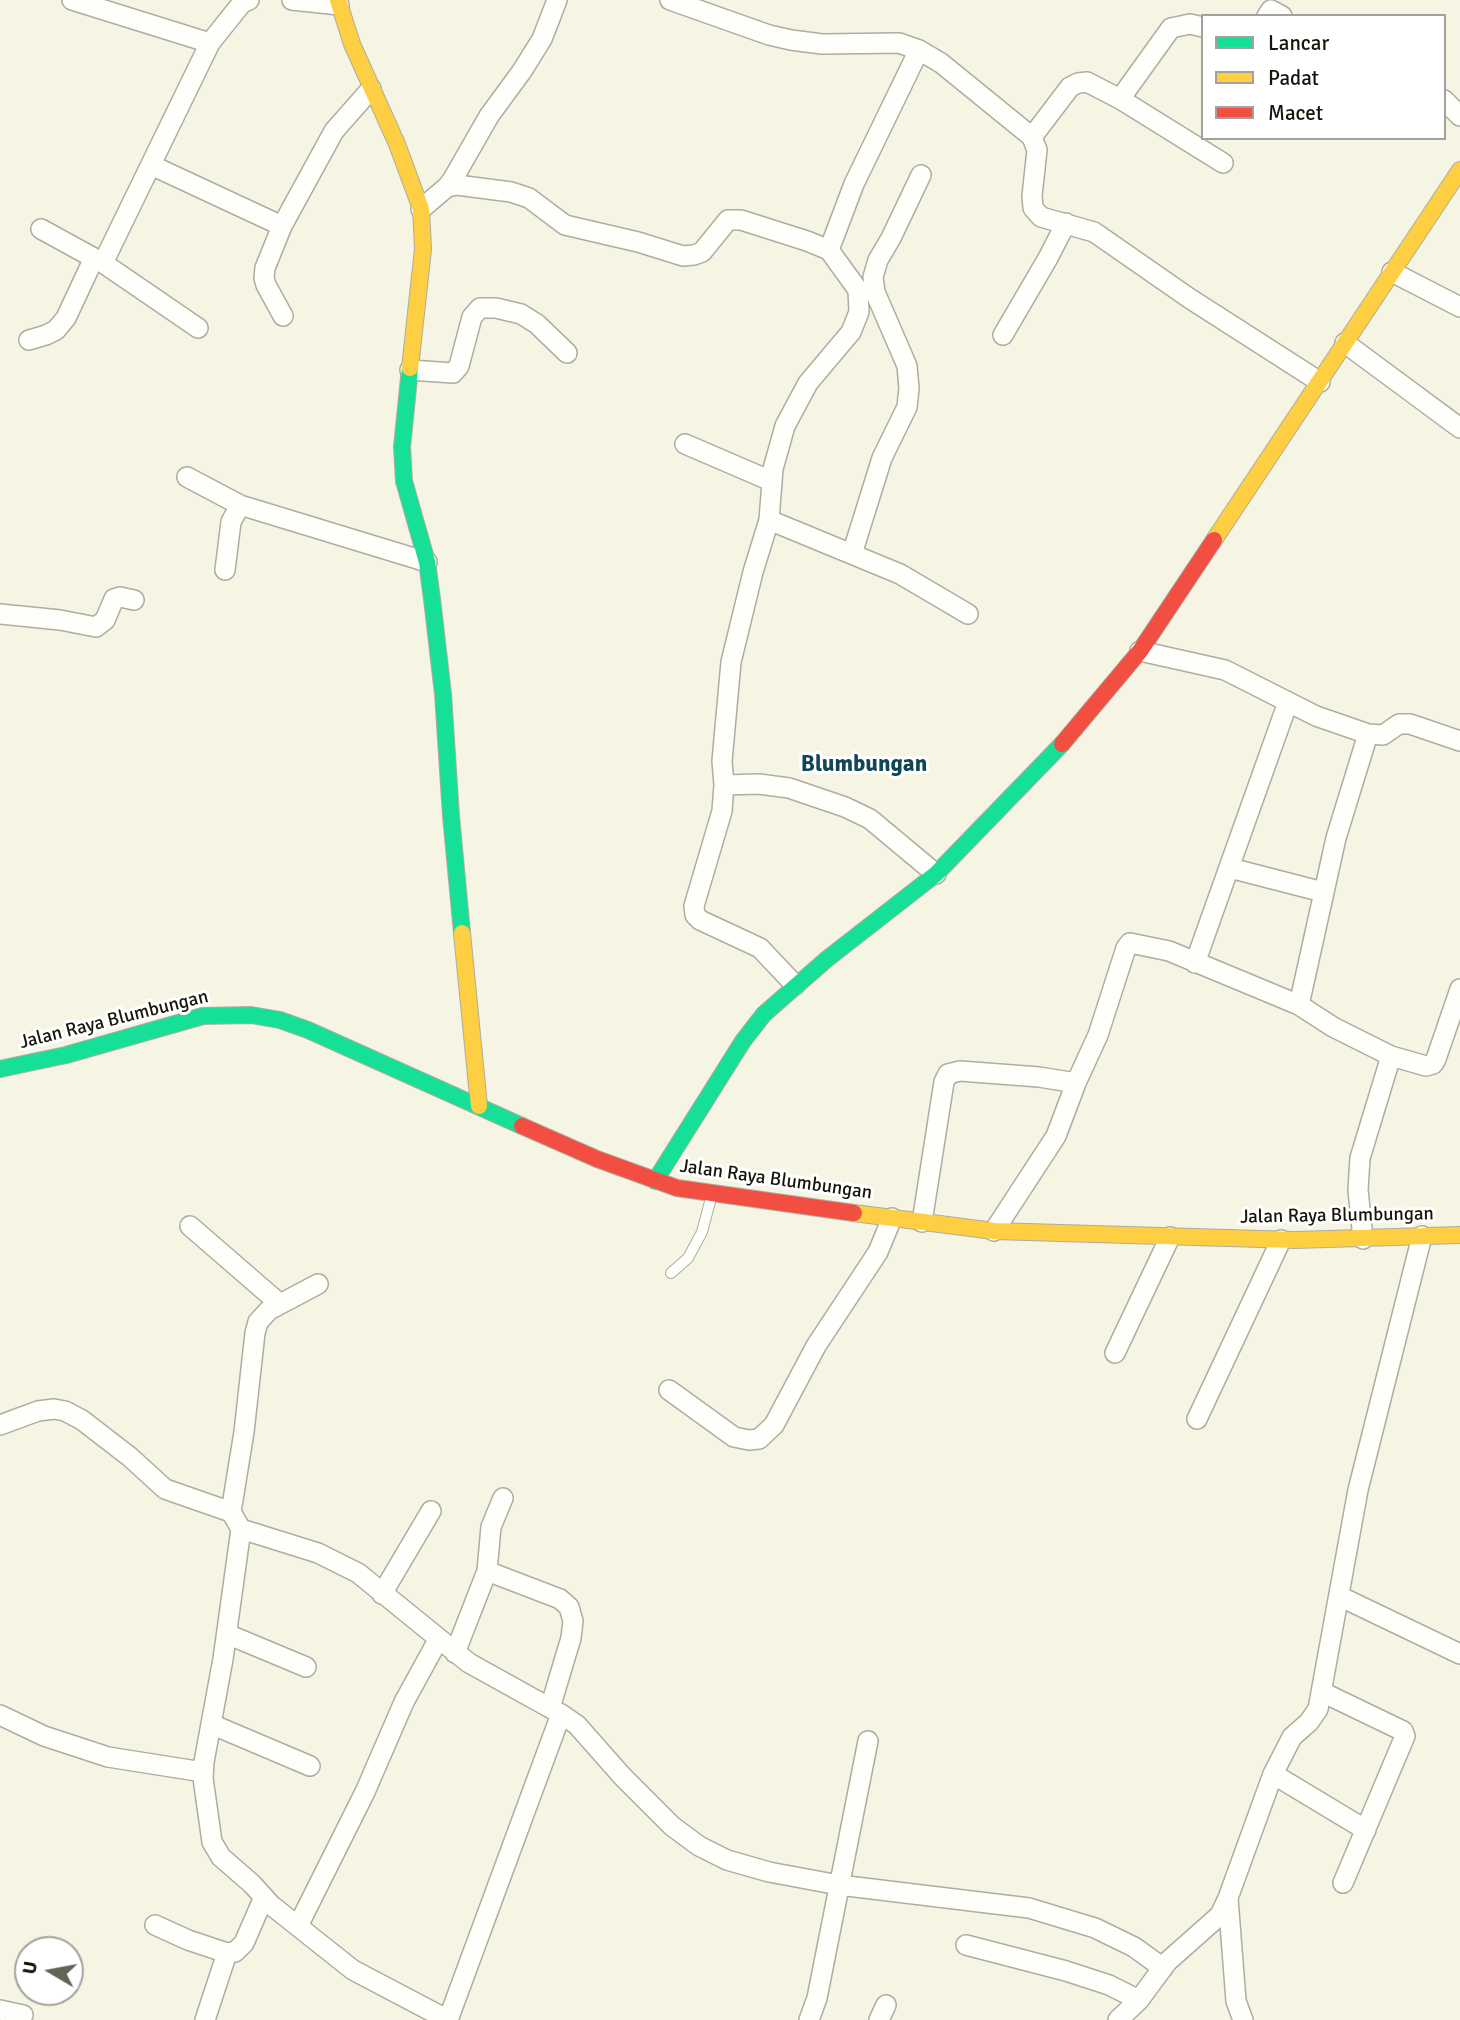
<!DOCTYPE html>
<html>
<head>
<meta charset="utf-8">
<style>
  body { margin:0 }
  #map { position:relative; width:1460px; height:2020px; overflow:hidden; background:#f6f5e4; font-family:Signika,sans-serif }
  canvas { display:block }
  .legend { position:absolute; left:1201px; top:14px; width:245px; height:126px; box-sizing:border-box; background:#fff; border:2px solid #a2a19d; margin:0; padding:9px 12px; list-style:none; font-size:21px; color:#16150a }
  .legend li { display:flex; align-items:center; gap:14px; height:35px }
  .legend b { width:35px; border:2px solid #a2a19d }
  .north { position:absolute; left:14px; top:1936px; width:70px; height:70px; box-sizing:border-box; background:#fff; border:2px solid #a2a19d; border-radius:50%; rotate:280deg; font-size:19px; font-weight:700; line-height:28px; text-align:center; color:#16150a }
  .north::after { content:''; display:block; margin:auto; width:24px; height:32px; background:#646356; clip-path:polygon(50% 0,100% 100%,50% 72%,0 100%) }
</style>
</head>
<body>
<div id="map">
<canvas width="1460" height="2020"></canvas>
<ul class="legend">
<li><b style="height:9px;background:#16e098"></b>Lancar</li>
<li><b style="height:9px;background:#ffcf43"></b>Padat</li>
<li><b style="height:9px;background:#f24e42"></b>Macet</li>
</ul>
<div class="north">U</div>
</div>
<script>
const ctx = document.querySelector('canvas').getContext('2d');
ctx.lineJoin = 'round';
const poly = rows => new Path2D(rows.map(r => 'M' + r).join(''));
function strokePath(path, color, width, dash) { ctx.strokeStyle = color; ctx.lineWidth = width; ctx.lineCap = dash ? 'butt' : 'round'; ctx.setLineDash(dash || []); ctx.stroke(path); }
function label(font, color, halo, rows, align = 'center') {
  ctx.font = font + ' Signika,sans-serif'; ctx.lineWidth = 6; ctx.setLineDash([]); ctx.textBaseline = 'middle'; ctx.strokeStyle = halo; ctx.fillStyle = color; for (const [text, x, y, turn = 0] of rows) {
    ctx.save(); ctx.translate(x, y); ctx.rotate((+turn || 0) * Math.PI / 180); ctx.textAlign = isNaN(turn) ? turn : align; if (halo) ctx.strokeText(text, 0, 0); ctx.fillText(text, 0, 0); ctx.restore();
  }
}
const lane = poly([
  [671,1273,688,1258,702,1232,711,1198]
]);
const street = poly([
  [72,0,210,43],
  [292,0,339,5],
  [670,0,769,35,791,40,822,44,899,43,919,50,941,63,1032,137,1037,150,1032,196,1033,208,1041,217,1094,232,1189,298,1320,382],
  [1267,16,1271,10,1282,16],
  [1120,99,1171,28,1190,24,1203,27],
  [1444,100,1460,116],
  [1032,137,1070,87,1078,83,1087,82,1120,99,1223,163],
  [151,165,282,226],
  [447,187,457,185,511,192,529,198,565,225,638,242,683,256,694,255,702,252,728,220,741,220,807,241,829,250,858,290,859,312,851,332,808,383,785,426,773,469,769,520,753,572,731,662,722,761,724,785,722,811,694,906,695,915,700,920,760,948,795,985],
  [421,209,447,187,453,179,489,116,522,71,542,39,557,0],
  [41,229,103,263,198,328],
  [829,250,854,184,919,50],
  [103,263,210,43,242,3,249,0],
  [1392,272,1460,307],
  [283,316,266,285,264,278,265,268,282,226,334,131,371,89],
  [1003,335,1048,258,1066,223],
  [29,340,46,335,56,330,66,318,94,258],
  [1345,343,1460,428],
  [410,370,453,373,459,366,472,317,480,308,496,308,521,314,537,324,567,353],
  [685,444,771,481],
  [187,477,240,505,427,562],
  [769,520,900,574,968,614],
  [852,554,882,458,907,407,909,388,907,366,875,292,873,277,878,260,891,238,921,175],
  [225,570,231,522,240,505],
  [0,614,60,620,96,627,105,620,114,599,120,597,134,600],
  [1140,651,1225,670,1316,716,1368,734,1383,735,1399,724,1410,724,1460,741],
  [724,785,759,784,789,788,845,807,870,819,936,874],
  [1230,868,1323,892],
  [1195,963,1288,702],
  [1299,1005,1336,838,1368,734],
  [922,1222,944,1082,948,1074,960,1071,1039,1077,1076,1083],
  [190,1226,280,1304],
  [994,1231,1056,1136,1076,1083,1098,1035,1126,948,1130,943,1169,951,1299,1005,1333,1027,1391,1056,1426,1066,1433,1064,1436,1059,1460,989],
  [1363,1239,1358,1190,1360,1158,1391,1056],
  [318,1284,269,1310,258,1322,255,1333,244,1432,231,1512,241,1529,223,1659,204,1762,203,1778,212,1842,221,1857,252,1884,271,1905,353,1970,448,2020],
  [1115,1353,1170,1237],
  [669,1390,734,1437,749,1440,759,1439,774,1425,816,1346,878,1252,892,1218],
  [1197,1419,1281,1240],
  [0,1425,38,1411,54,1409,65,1411,82,1420,130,1457,165,1489,231,1512],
  [241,1529,318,1553,358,1573,469,1663,561,1714,577,1725,622,1776,672,1826,699,1846,727,1860,769,1872,839,1885,1029,1908,1095,1928,1134,1947,1163,1968],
  [487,1571,560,1599,569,1607,573,1621,571,1638,550,1708],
  [382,1594,431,1511],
  [1339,1596,1460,1654],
  [227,1634,306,1667],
  [455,1653,487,1571,491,1527,503,1498],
  [1322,1692,1403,1731,1405,1736,1343,1883],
  [0,1715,44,1736,108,1757,203,1772],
  [211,1724,310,1766],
  [1273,1774,1366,1830],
  [1228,1898,1236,2001,1243,2020],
  [155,1925,188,1940,227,1953,235,1952,244,1943,264,1897],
  [298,1926,365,1792,404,1702,438,1640],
  [966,1945,1066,1971,1109,1985,1139,2000],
  [0,2010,23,2015],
  [205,2020,227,1953],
  [448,2020,561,1714],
  [809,2020,817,1998,868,1741],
  [879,2020,886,2005],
  [1118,2020,1139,2000,1167,1962,1220,1915,1228,1898,1273,1774,1292,1737,1309,1722,1318,1709,1358,1490,1422,1236]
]);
const fast = poly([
  [410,368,402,447,404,481,427,562,432,599,443,694,451,816,462,933],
  [0,1069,66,1055,203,1016,251,1015,280,1020,308,1030,522,1126],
  [655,1181,743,1041,764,1014,827,959,936,874,1062,744]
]);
const slow = poly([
  [338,0,352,44,397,144,421,209,423,249,410,368],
  [1214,540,1460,170],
  [462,933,479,1106],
  [854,1213,994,1231,1295,1240,1460,1235]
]);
const jam = poly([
  [1062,744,1140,651,1214,540],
  [522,1126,597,1159,677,1188,854,1213]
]);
const streetNames = [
  ["Jalan Raya Blumbungan",114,1020,-14],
  ["Jalan Raya Blumbungan",776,1180,8],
  ["Jalan Raya Blumbungan",1337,1216,-1]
];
const quarterNames = [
  ["Blumbungan",864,765]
];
strokePath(lane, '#adada0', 12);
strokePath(street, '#adada0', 22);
strokePath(fast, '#adada0', 18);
strokePath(slow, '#adada0', 18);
strokePath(jam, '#adada0', 18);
strokePath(lane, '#fefefb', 10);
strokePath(street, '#fefefb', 19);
strokePath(fast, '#16e098', 16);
strokePath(slow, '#ffcf43', 16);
strokePath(jam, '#f24e42', 16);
label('19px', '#16150a', '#fff', streetNames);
label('bold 23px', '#114656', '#fff', quarterNames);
</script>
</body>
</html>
